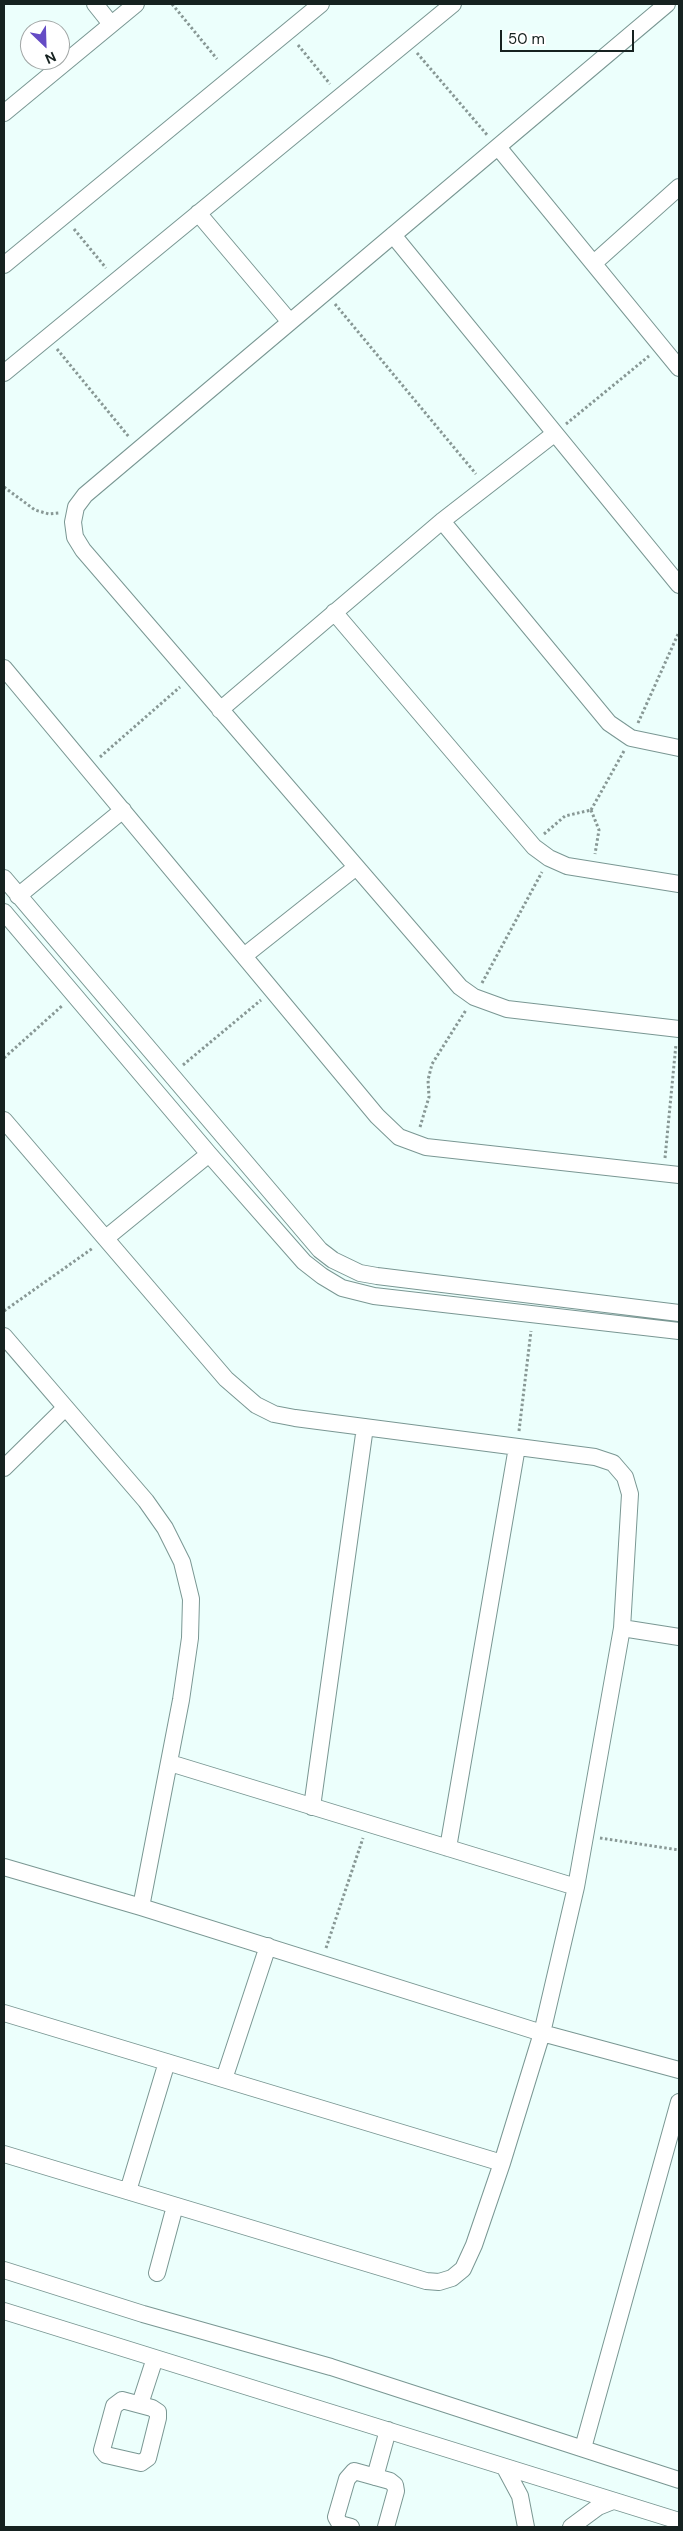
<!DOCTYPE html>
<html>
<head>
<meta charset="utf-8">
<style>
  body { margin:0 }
  #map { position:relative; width:683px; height:2531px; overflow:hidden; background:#ecfffc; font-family:"DM Sans",sans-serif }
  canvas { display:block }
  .frame { position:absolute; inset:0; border:5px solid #162220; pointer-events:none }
  .north { position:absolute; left:20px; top:20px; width:50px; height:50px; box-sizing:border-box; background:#fff; border:1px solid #a2a7a6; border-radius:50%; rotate:156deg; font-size:14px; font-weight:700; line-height:20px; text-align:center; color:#162220 }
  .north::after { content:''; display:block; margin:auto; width:18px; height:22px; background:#654cc5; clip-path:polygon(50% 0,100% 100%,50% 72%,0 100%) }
  .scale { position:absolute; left:500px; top:30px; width:134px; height:22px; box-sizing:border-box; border:2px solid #162220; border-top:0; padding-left:6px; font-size:15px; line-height:18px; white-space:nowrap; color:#162220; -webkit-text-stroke:4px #fff; paint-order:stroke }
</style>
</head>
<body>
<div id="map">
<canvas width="683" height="2531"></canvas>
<div class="frame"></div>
<div class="north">N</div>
<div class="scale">50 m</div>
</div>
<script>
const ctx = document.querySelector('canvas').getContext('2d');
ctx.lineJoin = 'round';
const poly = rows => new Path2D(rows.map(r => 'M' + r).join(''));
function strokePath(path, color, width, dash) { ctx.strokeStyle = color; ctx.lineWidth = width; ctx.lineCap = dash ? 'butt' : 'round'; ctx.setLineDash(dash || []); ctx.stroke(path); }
const path = poly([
  [172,4,217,59],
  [298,45,330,84],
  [417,53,488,136],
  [74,229,106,268],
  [335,304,476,474],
  [57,349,129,437],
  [566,424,649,356],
  [4,487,35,510,49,514,59,513],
  [638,723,679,632],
  [100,757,180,687],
  [591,810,624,751],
  [591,810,599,830,595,854],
  [544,834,565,816,591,810],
  [482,983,542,872],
  [4,1058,63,1005],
  [183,1065,261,1000],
  [420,1127,429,1097,428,1080,432,1064,466,1010],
  [665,1158,676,1044],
  [4,1311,93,1248],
  [519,1431,531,1331],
  [600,1838,679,1850],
  [326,1948,363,1838]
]);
const minor = poly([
  [95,4,111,24],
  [667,4,85,495,76,507,73,522,75,537,83,550,460,987,474,997,507,1009,679,1029],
  [4,113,136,4],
  [498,147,679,368],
  [198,213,290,322],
  [393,235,679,585],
  [594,263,679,187],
  [4,265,321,4],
  [4,373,453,4],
  [442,521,609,723,631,738,679,748],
  [334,612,534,847,549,858,567,866,679,884],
  [4,668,377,1116,399,1137,426,1147,679,1175],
  [220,710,442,521,554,434],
  [4,878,320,1250,333,1260,360,1273,377,1276,679,1313],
  [18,896,123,810],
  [4,912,209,1154,304,1262,322,1276,342,1288,374,1296,679,1331],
  [244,956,355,868],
  [4,1120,226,1379,256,1405,274,1414,295,1418,595,1457,613,1463,625,1477,630,1494,622,1628,576,1887,542,2033,502,2163,474,2245,463,2269,452,2278,439,2282,426,2281,4,2154],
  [106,1238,209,1154],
  [4,1336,146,1501,165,1528,182,1562,191,1599,190,1638,181,1700,141,1907],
  [4,1468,65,1408],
  [622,1628,679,1637],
  [170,1763,576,1887],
  [312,1807,365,1427],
  [448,1848,517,1447],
  [4,1867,141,1907,542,2033,679,2070],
  [4,2013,502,2163],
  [224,2079,268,1946],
  [128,2191,167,2062],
  [4,2270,143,2314,331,2367,679,2480],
  [157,2273,175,2206],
  [4,2311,679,2521],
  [122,2400,152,2408,158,2412,158,2418,148,2458,141,2463,106,2455,102,2450,114,2406,122,2400],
  [140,2404,155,2358],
  [583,2448,679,2102],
  [505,2468,520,2496,526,2527],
  [375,2477,388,2430],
  [351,2527,340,2524,336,2517,347,2479,354,2471,390,2481,395,2485,396,2491,386,2527],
  [571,2527,598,2507,613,2501]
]);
strokePath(minor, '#7a9793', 18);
strokePath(path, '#889895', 3, [2.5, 2.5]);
strokePath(minor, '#fff', 16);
</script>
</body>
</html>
